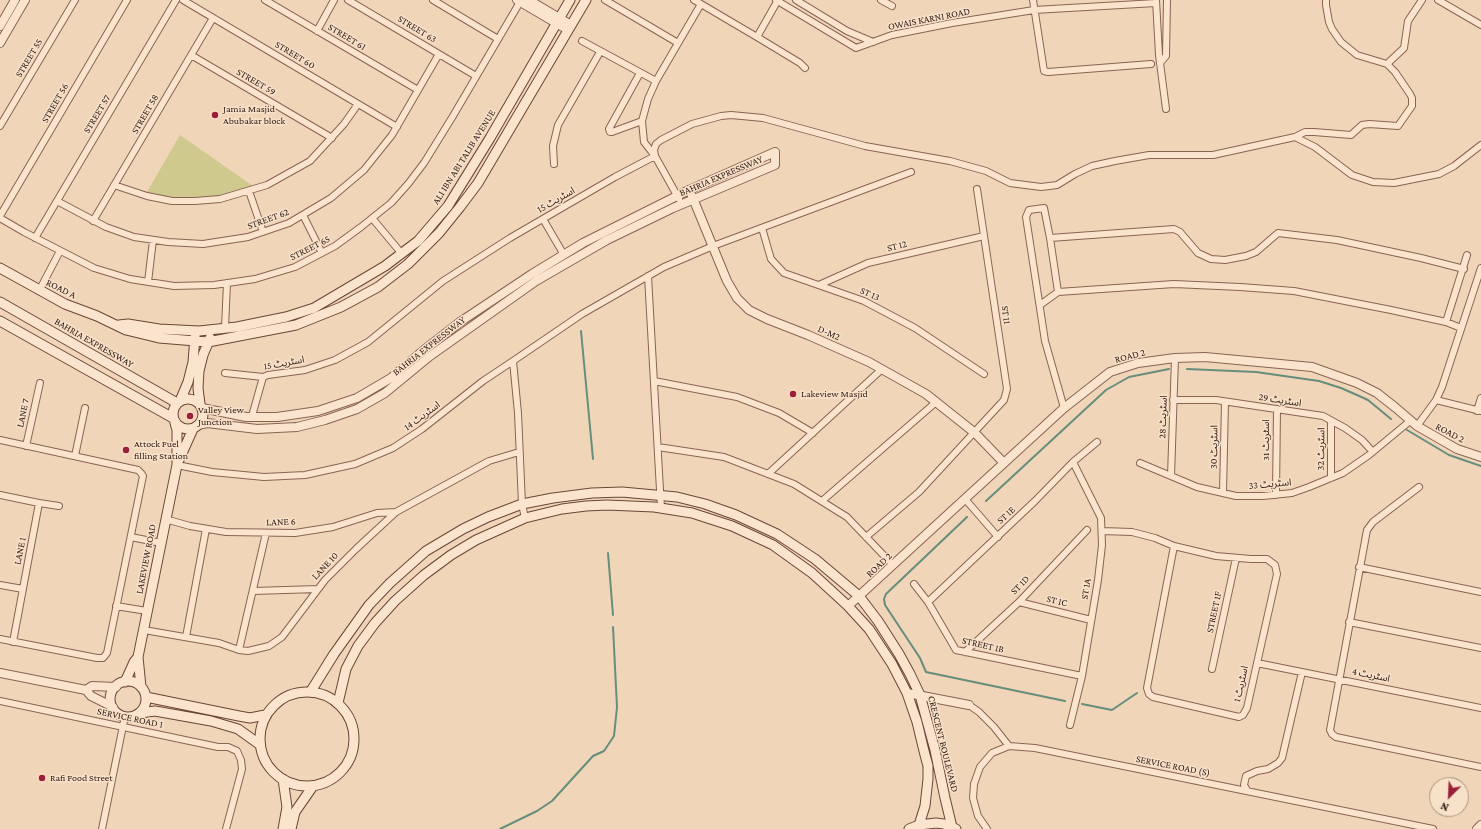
<!DOCTYPE html>
<html>
<head>
<meta charset="utf-8">
<style>
  body { margin:0 }
  #map { position:relative; width:1481px; height:829px; overflow:hidden; background:#f1d5b9; font-family:"Crimson Pro",serif }
  canvas { display:block }
  .north { position:absolute; left:1429px; top:777px; width:40px; height:40px; box-sizing:border-box; background:#f8e1c9; border:1px solid #aa9483; border-radius:50%; rotate:204deg; font-size:11px; font-weight:700; line-height:16px; text-align:center; color:#362119 }
  .north::after { content:''; display:block; margin:auto; width:14px; height:18px; background:#9c1f39; clip-path:polygon(50% 0,100% 100%,50% 72%,0 100%) }
</style>
</head>
<body>
<div id="map">
<canvas width="1481" height="829"></canvas>
<div class="north">N</div>
</div>
<script>
const ctx = document.querySelector('canvas').getContext('2d');
ctx.lineJoin = 'round';
function fill(path, color) { ctx.fillStyle = color; ctx.fill(path, 'evenodd'); }
const poly = rows => new Path2D(rows.map(r => 'M' + r).join(''));
function strokePath(path, color, width, dash) { ctx.strokeStyle = color; ctx.lineWidth = width; ctx.lineCap = dash ? 'butt' : 'round'; ctx.setLineDash(dash || []); ctx.stroke(path); }
function label(font, color, halo, rows, align = 'center') {
  ctx.font = font + ' "Crimson Pro","Noto Sans Arabic",serif'; ctx.lineWidth = 3; ctx.setLineDash([]); ctx.textBaseline = 'middle'; ctx.strokeStyle = halo; ctx.fillStyle = color; for (const [text, x, y, turn = 0] of rows) {
    ctx.save(); ctx.translate(x, y); ctx.rotate((+turn || 0) * Math.PI / 180); ctx.textAlign = isNaN(turn) ? turn : align; if (halo) ctx.strokeText(text, 0, 0); ctx.fillText(text, 0, 0); ctx.restore();
  }
}
const green = poly([
  [180,135,253,186,234,195,169,200,147,192]
]);
const stream = poly([
  [581,331,593,459],
  [1187,369,1256,372,1319,381,1341,388,1357,395,1368,400,1391,419],
  [1407,430,1449,455,1481,466],
  [986,501,1106,390,1129,377,1169,369],
  [967,517,886,594,884,599,885,605,920,658,926,672,1065,701],
  [608,553,613,615],
  [1082,704,1112,710,1137,693],
  [500,829,537,811,552,801,593,756,604,751,614,736,617,707,613,627]
]);
const minor = poly([
  [183,0,397,127],
  [265,0,418,90],
  [348,0,476,76],
  [433,0,498,39],
  [605,0,678,43],
  [694,0,701,4],
  [776,0,856,48,892,35,952,23,1034,10,1156,3],
  [796,0,847,31,873,42],
  [881,0,892,6],
  [1033,0,1044,71,1048,72,1151,64],
  [1156,0,1159,55,1166,109],
  [1438,0,1481,25],
  [317,31,334,0],
  [757,37,800,63,805,68],
  [582,41,656,81],
  [191,55,332,138],
  [1160,63,1166,56,1167,0],
  [1387,64,1404,48,1408,21,1422,0],
  [640,73,609,129,610,132,612,132,642,121],
  [0,126,75,0],
  [1295,137,1305,132,1314,132,1351,135,1362,125,1369,124,1398,126,1412,106,1412,98,1410,94,1395,72,1387,64,1357,55,1341,42,1332,29,1329,22,1326,5,1326,0],
  [554,164,553,146,558,125,600,52],
  [114,185,147,196,172,201,195,201,220,199,267,185,310,161,344,124,358,104],
  [249,191,263,232],
  [679,199,655,156,654,150,656,144,661,140,692,124,721,116,731,115,763,118,865,146,950,161,986,171,1010,183,1041,187,1057,185,1075,174,1092,166,1115,161,1149,155,1213,155,1295,137,1315,147,1352,175,1373,182,1394,183,1439,174,1454,166,1481,145],
  [57,201,106,227,134,237,168,242,203,244,248,237,289,223,331,198,364,170,392,135,439,54],
  [303,215,322,253],
  [0,216,127,0],
  [0,218,24,232,94,268,130,279,174,286,214,285,255,279,295,267,335,246,361,227,391,203,408,184,424,163,453,116,520,2],
  [372,218,402,254],
  [543,219,564,255],
  [93,221,213,18],
  [762,228,771,259,784,273,864,301,915,328,984,374],
  [35,238,176,0],
  [1050,238,1174,229,1180,232,1198,253,1211,259,1225,260,1246,256,1256,252,1278,233,1337,240,1421,258,1464,269],
  [648,276,661,508],
  [148,282,153,240],
  [819,285,868,263,984,236],
  [39,291,60,251],
  [1058,292,1050,238,1044,208,1029,210,1026,217,1045,341,1064,408],
  [1040,305,1058,292,1174,284,1240,287,1294,291,1391,310,1446,322,1461,328],
  [1446,322,1467,255],
  [225,328,227,283],
  [513,361,582,314,664,267,713,246,911,172],
  [225,373,263,377,268,375,305,370,335,360,368,342,443,281,510,238,615,177,655,156,644,142,642,121,648,99,656,81,701,4,757,37,778,0],
  [654,381,737,397,779,413,813,433],
  [1173,400,1216,400,1323,416,1345,428,1362,440,1372,451],
  [1436,400,1481,411],
  [1477,411,1481,398],
  [252,416,263,377],
  [1417,426,1436,400,1442,387,1481,268],
  [0,440,138,470,141,473,143,476,107,653,103,658,97,658,0,639],
  [26,446,40,383],
  [658,447,724,457,794,484,847,517,893,565],
  [75,456,85,408],
  [1140,463,1197,487,1236,496,1263,496,1292,493,1309,487,1343,473,1369,455,1410,421],
  [177,465,212,472,264,477,305,475,355,464,393,448,422,429,483,381,513,361,518,413,522,504,525,518],
  [768,474,882,369],
  [1171,476,1175,358],
  [1331,478,1331,421],
  [1419,487,1373,522,1367,530,1330,730,1332,734,1336,737,1481,767],
  [1223,493,1225,402],
  [0,495,39,503,13,642],
  [1276,495,1277,409],
  [965,499,998,537],
  [822,501,935,403],
  [39,503,59,506],
  [165,519,190,526,226,532,295,533,333,527,377,513,396,512],
  [1102,531,1132,532,1155,538,1174,546,1216,556,1251,559,1267,559,1275,565,1277,574,1247,708,1243,715,1239,717,1153,697,1149,694,1147,688,1174,546],
  [131,537,161,543],
  [866,537,919,492,1004,400,1007,389,977,189],
  [1359,567,1481,592],
  [914,584,928,602,956,650,1082,676],
  [0,585,23,589],
  [253,591,318,589],
  [928,602,1035,501,1073,462,1097,442],
  [1019,602,1091,620],
  [116,606,147,611],
  [1349,622,1481,648],
  [144,630,219,643,239,650,248,651,269,646,282,637,325,580,356,549,396,512,489,461,519,452],
  [186,637,206,529],
  [239,650,266,533],
  [965,652,1019,602,1087,530],
  [1257,663,1481,708],
  [1212,669,1236,558],
  [0,701,218,747,228,747,237,751,241,760,242,769,226,829],
  [969,705,979,712,994,727,1009,746],
  [1070,725,1082,676,1098,580,1102,545,1101,518,1073,462],
  [1247,790,1244,785,1246,776,1257,771,1268,769,1278,763,1282,758,1302,672],
  [102,829,125,716],
  [987,829,978,816,973,798,974,784,980,767,992,753,1009,746,1035,748,1433,829]
]);
const tertiary = poly([
  [517,0,568,30],
  [529,0,571,25],
  [0,26,15,0],
  [0,43,25,0],
  [692,196,727,281,737,298,749,310,767,319,808,335,869,362,926,394,975,433,1004,463],
  [198,425,207,423,257,429,297,427,325,420,357,409,385,393,430,356,536,281,607,240,673,208,775,165,775,152,689,190,583,243,532,274,460,322,424,350,391,378,357,398,318,411,277,417,246,417,202,408],
  [848,606,1064,408,1110,372,1138,363,1175,358,1205,357,1312,367,1357,383,1377,393,1396,408,1417,426,1457,449,1481,457],
  [0,673,86,690],
  [86,690,91,696,113,707],
  [86,690,92,686,116,687],
  [907,693,969,705],
  [1477,829,1481,825]
]);
const secondary = poly([
  [0,268,65,304,97,316,126,330,159,338,208,342,296,325,341,307,378,287,408,264,439,233,460,207,478,183,586,0],
  [0,302,177,403],
  [0,321,173,418],
  [119,325,128,324,159,329,199,331,237,327,286,317,314,308,385,266,418,241,448,206,490,138,570,0],
  '173 414a15 15 0 1 1 30 0a15 15 0 1 1-30 0Z',
  [180,401,188,382,193,362,195,336],
  [200,404,198,388,199,371,203,355,210,338],
  [179,460,193,429],
  '110 699a18 18 0 1 1 36 0a18 18 0 1 1-36 0Z',
  [125,682,134,662,138,657],
  [141,687,138,657,177,465,177,430,175,423],
  [311,691,334,654,369,605,390,583,426,551,463,529,488,517,522,504,553,498,592,493,622,492,677,497,705,504,736,515,777,534,815,559,859,596,878,621,899,654,910,674,920,695,935,750,945,798,952,827],
  '260 739a47 47 0 1 1 94 0a47 47 0 1 1-94 0Z',
  [146,697,239,716,250,718,265,715],
  [338,703,346,669,358,646,375,623,395,601,424,575,451,555,476,540,525,518,562,509,586,506,607,505,654,507,692,513,732,526,773,545,812,573,848,606,869,629,892,664,907,693,917,722,924,751,928,766,928,779,925,806,919,825],
  [140,713,155,711,211,721,238,729,259,744],
  [283,779,287,807,283,829],
  [291,829,295,812,313,786],
  [909,829,919,825,936,823,944,824,956,829]
]);
const markers = [
  [215,115,4,"#9c1f39"],
  [793,394,4,"#9c1f39"],
  [190,416,4,"#9c1f39"],
  [126,450,4,"#9c1f39"],
  [42,778,4,"#9c1f39"]
];
const streetNames = [
  ["OWAIS KARNI ROAD",929,19,-11],
  ["STREET 63",417,29,31],
  ["STREET 61",347,37,31],
  ["STREET 60",295,55,31],
  ["STREET 55",29,58,-59],
  ["STREET 59",256,82,30],
  ["STREET 56",55,103,-60],
  ["STREET 57",97,114,-59],
  ["STREET 58",145,114,-60],
  ["ALI IBN ABI TALIB AVENUE",464,157,-58],
  ["BAHRIA EXPRESSWAY",721,176,-23],
  ["اسٹریٹ 15",556,200,-30],
  ["STREET 62",268,219,-20],
  ["ST 12",897,246,-14],
  ["STREET 65",310,248,-27],
  ["ROAD A",61,289,26],
  ["ST 13",870,294,24],
  ["ST 11",1006,315,82],
  ["D-M2",829,333,24],
  ["BAHRIA EXPRESSWAY",94,343,30],
  ["BAHRIA EXPRESSWAY",429,346,-38],
  ["ROAD 2",1130,356,-15],
  ["اسٹریٹ 15",284,363,-10],
  ["اسٹریٹ 29",1280,400,9],
  ["LANE 7",23,413,-78],
  ["اسٹریٹ 14",422,416,-36],
  ["اسٹریٹ 28",1163,417,-88],
  ["ROAD 2",1450,433,28],
  ["اسٹریٹ 31",1266,440,-90],
  ["اسٹریٹ 30",1214,447,-89],
  ["اسٹریٹ 32",1321,449,-89],
  ["اسٹریٹ 33",1270,484,-5],
  ["ST 1E",1006,515,-43],
  ["LANE 6",281,522,-2],
  ["LANE 1",20,551,-79],
  ["LAKEVIEW ROAD",146,559,-79],
  ["ROAD 2",879,565,-43],
  ["LANE 10",325,566,-47],
  ["ST 1D",1020,585,-46],
  ["ST 1A",1086,589,-81],
  ["ST 1C",1057,601,14],
  ["STREET 1F",1214,612,-78],
  ["STREET 1B",983,645,13],
  ["اسٹریٹ 4",1371,675,12],
  ["اسٹریٹ 1",1241,684,-77],
  ["SERVICE ROAD 1",130,718,12],
  ["CRESCENT BOULEVARD",943,744,76],
  ["SERVICE ROAD (S)",1173,766,11]
];
const poiNames = [
  ["Jamia Masjid",223,109],
  ["Abubakar block",223,121],
  ["Lakeview Masjid",801,394],
  ["Valley View",198,410],
  ["Junction",198,422],
  ["Attock Fuel",134,444],
  ["filling Station",134,456],
  ["Rafi Food Street",50,778]
];
fill(green, '#cfc98d');
strokePath(stream, '#668e7c', 2);
strokePath(minor, '#886453', 8);
strokePath(tertiary, '#886453', 10);
strokePath(secondary, '#6a4636', 11);
strokePath(minor, '#fbe4cd', 6);
strokePath(tertiary, '#fbe4cd', 8);
strokePath(secondary, '#fbe4cd', 9);
for (const [x, y, r, color] of markers) { const dot = new Path2D(); dot.arc(x, y, r, 0, 2 * Math.PI); ctx.fillStyle = color; ctx.fill(dot); strokePath(dot, '#f8e1c9', 1.5); }
label('10px', '#362119', '#f8e1c9', streetNames);
label('10px', '#362119', '#f8e1c9', poiNames, 'left');
</script>
</body>
</html>
